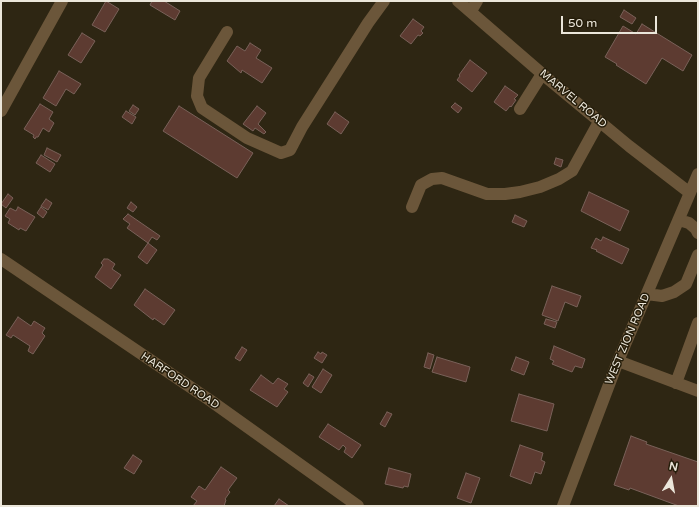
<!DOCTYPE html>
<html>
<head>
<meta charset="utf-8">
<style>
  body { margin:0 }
  #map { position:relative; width:699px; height:507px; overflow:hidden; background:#2e2613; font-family:"Varela Round",sans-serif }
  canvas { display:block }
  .frame { position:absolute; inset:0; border:2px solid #ebe6da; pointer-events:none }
  .north { position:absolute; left:651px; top:459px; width:40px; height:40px; -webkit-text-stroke:3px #251d0a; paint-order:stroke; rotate:11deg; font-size:11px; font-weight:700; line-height:16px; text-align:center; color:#ebe6da }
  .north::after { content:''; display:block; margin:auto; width:14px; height:18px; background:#ebe6da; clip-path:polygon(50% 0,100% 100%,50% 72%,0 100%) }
  .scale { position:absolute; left:561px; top:16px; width:96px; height:18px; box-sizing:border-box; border:2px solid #ebe6da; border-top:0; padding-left:5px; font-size:12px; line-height:14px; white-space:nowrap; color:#ebe6da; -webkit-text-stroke:3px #251d0a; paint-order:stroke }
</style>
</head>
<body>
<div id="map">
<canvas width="699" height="507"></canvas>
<div class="frame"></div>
<div class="north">N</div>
<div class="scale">50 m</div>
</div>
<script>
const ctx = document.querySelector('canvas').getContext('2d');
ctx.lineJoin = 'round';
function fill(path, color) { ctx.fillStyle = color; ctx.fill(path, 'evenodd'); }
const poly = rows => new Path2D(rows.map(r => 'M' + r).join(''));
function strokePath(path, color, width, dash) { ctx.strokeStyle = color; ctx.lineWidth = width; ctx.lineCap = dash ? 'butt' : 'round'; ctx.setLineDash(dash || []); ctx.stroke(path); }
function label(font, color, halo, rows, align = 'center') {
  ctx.font = font + ' "Varela Round",sans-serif'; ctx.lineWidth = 3; ctx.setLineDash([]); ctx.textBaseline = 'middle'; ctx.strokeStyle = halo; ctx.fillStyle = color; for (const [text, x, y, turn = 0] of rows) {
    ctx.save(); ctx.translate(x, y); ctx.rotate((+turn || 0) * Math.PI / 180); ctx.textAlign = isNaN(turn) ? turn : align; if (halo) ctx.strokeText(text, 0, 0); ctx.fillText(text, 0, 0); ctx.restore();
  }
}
const building = poly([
  [106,1,119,9,105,32,92,25,106,1],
  [152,1,164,1,180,11,175,20,150,5,152,1],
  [624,10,636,18,632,24,620,17,624,10],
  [413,19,424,27,421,31,423,33,420,36,418,35,411,44,400,36,413,19],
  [642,24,692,55,683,71,662,58,646,84,616,65,617,64,605,57,623,26,636,34,642,24],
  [82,33,95,41,81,63,68,55,82,33],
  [250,43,261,50,256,58,272,68,262,83,242,70,241,73,227,61,237,46,245,51,250,43],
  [470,60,487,73,472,92,457,80,460,76,459,75,470,60],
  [59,71,81,84,74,94,66,89,56,106,43,98,59,71],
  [505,86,518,95,514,99,516,100,511,107,510,106,506,111,494,102,505,86],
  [455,103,462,108,458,113,451,107,455,103],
  [40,104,53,112,49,119,54,123,49,132,43,128,38,137,36,137,35,139,33,137,34,135,24,129,40,104],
  [133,105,139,109,135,115,129,111,133,105],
  [179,106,253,153,237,178,163,131,179,106],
  [257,106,266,113,258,124,266,132,264,134,255,128,253,131,243,124,257,106],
  [126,111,136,117,132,124,122,117,126,111],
  [335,112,349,122,341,134,327,124,335,112],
  [47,148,61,155,57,162,44,155,47,148],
  [41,155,55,164,50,172,36,163,41,155],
  [556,158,563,160,561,167,554,164,556,158],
  [589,192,629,211,620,231,581,211,589,192],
  [8,194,13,198,6,208,1,204,8,194],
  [46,199,52,203,48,210,41,206,46,199],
  [131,202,137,207,133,212,127,208,131,202],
  [18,207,35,217,26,231,20,228,19,230,8,223,10,219,5,216,10,208,16,211,18,207],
  [41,207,47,212,43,218,37,213,41,207],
  [128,214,160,236,157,240,152,237,148,243,127,228,130,224,123,219,128,214],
  [515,215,527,221,524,227,512,222,515,215],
  [603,237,629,249,622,264,596,251,597,250,591,248,596,238,601,241,603,237],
  [148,243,157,250,147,264,138,257,148,243],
  [104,259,108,259,115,264,112,269,121,275,111,289,95,277,103,265,101,263,104,259],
  [552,286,581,296,577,307,565,302,558,321,542,315,552,286],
  [145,289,175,310,164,325,154,318,153,320,134,305,145,289],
  [18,317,31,326,34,321,45,328,42,333,45,336,33,354,28,351,30,346,13,335,11,338,6,335,18,317],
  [546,319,557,322,555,328,544,324,546,319],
  [554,346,585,359,582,368,575,366,572,372,552,364,554,361,550,359,554,346],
  [242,347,247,350,240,361,235,358,242,347],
  [318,352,321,354,322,352,327,355,322,363,314,358,318,352],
  [428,353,434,355,430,369,424,367,428,353],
  [437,357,470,367,466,382,432,372,437,357],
  [516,357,529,362,524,375,511,370,516,357],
  [323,369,332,375,321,393,312,387,323,369],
  [309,374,314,377,308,387,303,383,309,374],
  [261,375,273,384,278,378,288,384,284,389,288,392,277,407,250,390,261,375],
  [519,394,554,404,547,431,511,421,519,394],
  [387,412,392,414,385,427,380,424,387,412],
  [328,424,361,445,352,458,344,452,346,448,343,445,339,450,319,437,328,424],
  [631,436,647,442,646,444,698,462,698,506,679,506,630,488,629,490,614,485,631,436],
  [520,445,543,453,541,460,545,462,541,474,535,472,531,484,510,476,520,445],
  [133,455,142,461,134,474,124,468,133,455],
  [221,467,237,478,228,490,230,492,225,499,226,500,224,506,193,506,197,501,191,497,199,486,205,490,221,467],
  [389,468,411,474,408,487,404,486,403,488,385,484,389,468],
  [466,473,480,478,471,503,457,498,466,473],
  [279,499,289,506,274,506,279,499]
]);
const minor = poly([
  [458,1,547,78,629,146,690,193],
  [471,11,477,1],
  [227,32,199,78,197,96,202,108,247,138,281,153,290,150,302,127,368,23,384,1],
  [520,109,542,74],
  [1,111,62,1],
  [412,207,421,185,432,179,442,178,487,194,505,194,520,192,540,187,559,179,572,171,599,122],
  [679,220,689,223,696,229,698,233],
  [1,259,211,401,358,506],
  [647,294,662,296,674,292,686,284,698,255],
  [618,361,698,391],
  [676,383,698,323],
  [563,506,618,361,698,174]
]);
const streetNames = [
  ["MARVEL ROAD",573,99,40],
  ["WEST ZION ROAD",628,339,-67],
  ["HARFORD ROAD",180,381,34]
];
fill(building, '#5d3b31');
strokePath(building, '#796159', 1);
strokePath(minor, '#6b563a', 12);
label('11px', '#ebe6da', '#251d0a', streetNames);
</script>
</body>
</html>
